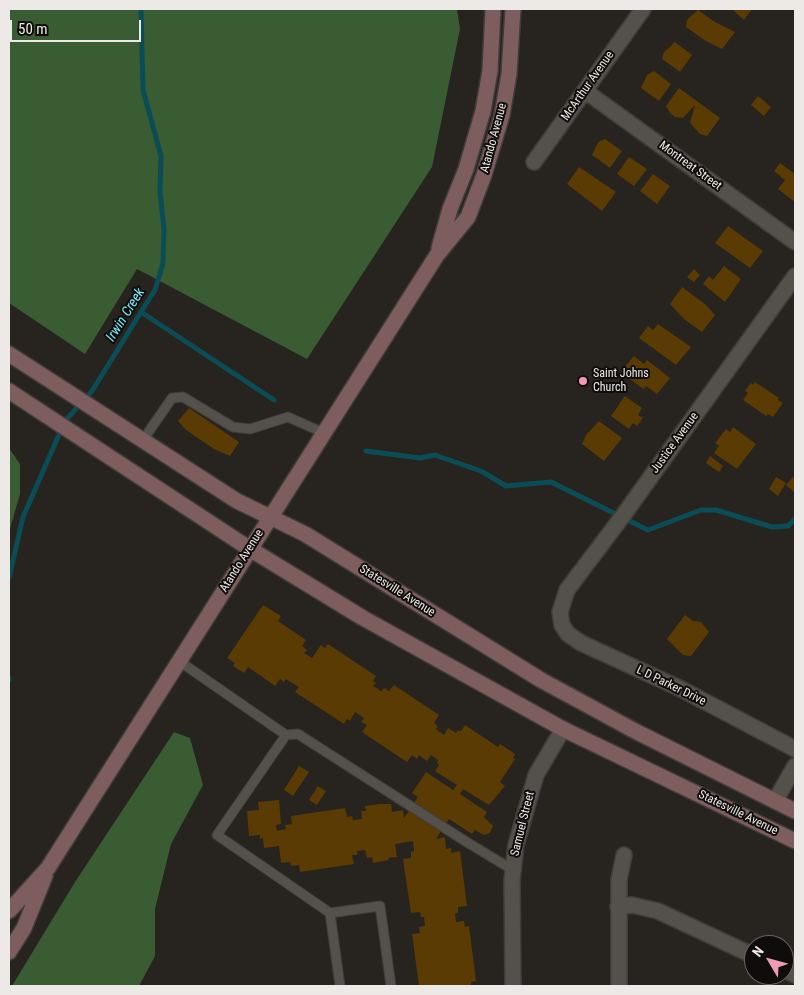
<!DOCTYPE html>
<html>
<head>
<meta charset="utf-8">
<style>
  body { margin:0 }
  #map { position:relative; width:804px; height:995px; overflow:hidden; background:#27231e; font-family:"Roboto Condensed",sans-serif }
  canvas { display:block }
  .frame { position:absolute; inset:0; border:10px solid #ece9e6; pointer-events:none }
  .north { position:absolute; left:744px; top:935px; width:50px; height:50px; box-sizing:border-box; background:#0f0d0b; border:1px solid #676563; border-radius:50%; rotate:307deg; font-size:14px; font-weight:700; line-height:20px; text-align:center; color:#ece9e6 }
  .north::after { content:''; display:block; margin:auto; width:18px; height:22px; background:#f09ab5; clip-path:polygon(50% 0,100% 100%,50% 72%,0 100%) }
  .scale { position:absolute; left:10px; top:20px; width:131px; height:22px; box-sizing:border-box; border:2px solid #ece9e6; border-top:0; padding-left:6px; font-size:15px; line-height:18px; white-space:nowrap; color:#ece9e6; -webkit-text-stroke:4px #0f0d0b; paint-order:stroke }
</style>
</head>
<body>
<div id="map">
<canvas width="804" height="995"></canvas>
<div class="frame"></div>
<div class="north">N</div>
<div class="scale">50 m</div>
</div>
<script>
const ctx = document.querySelector('canvas').getContext('2d');
ctx.lineJoin = 'round';
function fill(path, color) { ctx.fillStyle = color; ctx.fill(path, 'evenodd'); }
const poly = rows => new Path2D(rows.map(r => 'M' + r).join(''));
function strokePath(path, color, width, dash) { ctx.strokeStyle = color; ctx.lineWidth = width; ctx.lineCap = dash ? 'butt' : 'round'; ctx.setLineDash(dash || []); ctx.stroke(path); }
function label(font, color, halo, rows, align = 'center') {
  ctx.font = font + ' "Roboto Condensed",sans-serif'; ctx.lineWidth = 4; ctx.setLineDash([]); ctx.textBaseline = 'middle'; ctx.strokeStyle = halo; ctx.fillStyle = color; for (const [text, x, y, turn = 0] of rows) {
    ctx.save(); ctx.translate(x, y); ctx.rotate((+turn || 0) * Math.PI / 180); ctx.textAlign = isNaN(turn) ? turn : align; if (halo) ctx.strokeText(text, 0, 0); ctx.fillText(text, 0, 0); ctx.restore();
  }
}
const forest = poly([
  [9,9,457,9,460,29,432,167,307,359,137,269,85,354,9,303],
  [9,448,20,464,20,494,9,532],
  [174,732,190,738,203,785,171,844,155,909,155,956,139,986,12,986,75,882]
]);
const stream = poly([
  [141,312,274,400],
  [366,451,420,458,435,455,481,471,506,486,551,482,648,530,701,510,716,510,772,527,788,526,795,519],
  [9,578,23,517,65,421,92,391,141,312,155,290,163,263,164,229,160,192,161,156,143,90,141,9],
  [9,678,9,680]
]);
const building = poly([
  [732,9,752,9,744,20],
  [698,10,715,22,735,32,722,49,704,40,686,27,687,20],
  [675,42,692,55,680,72,662,59,664,52],
  [654,71,671,84,659,101,641,88,647,75],
  [679,88,720,118,707,136,700,134,690,123,695,105,683,118,675,117,670,113,666,106],
  [758,96,771,107,764,116,751,105],
  [605,139,622,151,610,168,592,155,598,142],
  [629,157,647,169,634,186,617,174],
  [780,163,795,174,795,202,778,189,785,180,774,171],
  [579,167,616,192,602,211,567,184],
  [653,174,670,186,657,204,640,191],
  [728,226,763,251,750,268,715,243],
  [724,266,741,279,725,302,703,284,709,276,713,280],
  [694,269,700,275,694,282,687,277],
  [682,287,705,304,715,315,702,332,684,319,670,304],
  [658,324,691,347,676,365,639,338,648,326,653,330],
  [634,356,644,364,647,360,670,378,657,394,646,386,643,389,621,372],
  [755,382,779,398,778,400,783,403,773,417,768,414,766,416,743,400,748,393,745,391,751,383,753,385],
  [625,396,642,408,638,415,643,418,637,426,633,423,629,429,611,416],
  [189,408,239,442,230,456,214,449,186,430,178,421],
  [599,421,622,438,604,461,582,444,586,435],
  [733,427,756,444,737,469,714,453,719,446,715,443,726,429,730,432],
  [710,456,723,466,719,472,706,463],
  [776,477,786,483,778,496,769,489],
  [793,477,795,479,795,493,786,485],
  [263,605,281,616,278,621,306,640,302,646,307,650,304,653,312,658,321,645,325,648,328,644,376,676,373,681,376,683,373,686,381,691,384,688,389,691,394,685,439,715,434,723,438,726,436,729,444,735,448,728,456,733,458,730,461,731,465,725,498,747,500,744,515,754,513,758,515,759,500,782,505,786,489,805,463,789,460,794,487,812,484,817,493,826,490,833,484,835,475,830,472,834,449,819,436,839,445,837,446,849,451,848,451,853,460,851,467,906,458,907,458,913,455,913,456,922,464,921,465,927,469,926,476,981,471,982,471,986,419,986,412,934,420,933,419,927,425,926,424,917,421,917,420,912,411,913,403,859,411,858,411,852,414,851,413,841,395,844,397,857,388,858,389,860,373,863,372,857,367,858,365,850,357,851,357,855,352,855,354,864,300,872,299,865,291,866,290,862,281,863,279,846,264,848,263,838,260,839,260,835,249,836,247,811,259,810,258,802,279,800,281,824,276,825,277,831,286,829,285,825,292,824,291,816,345,808,347,817,352,816,353,820,362,819,361,811,366,811,365,806,380,804,391,804,392,812,403,810,404,818,418,797,412,793,426,772,453,790,457,785,435,771,439,765,437,763,438,760,431,755,427,761,419,755,417,759,412,755,407,762,362,732,367,725,361,722,364,718,355,712,350,721,347,719,344,724,295,692,299,687,286,679,284,682,280,679,275,686,248,667,244,673,233,666,235,663,227,658],
  [685,615,693,621,701,622,709,632,691,656,683,655,667,639],
  [299,766,309,772,293,796,284,790],
  [318,786,326,791,317,805,309,800]
]);
const service = poly([
  [143,440,172,398,183,397,233,427,250,429,288,417,324,433],
  [179,661,286,735,217,835,330,913,380,906,391,986],
  [286,735,298,734,465,841,513,870],
  [330,913,340,986]
]);
const minor = poly([
  [585,91,795,242],
  [534,162,643,9],
  [795,276,622,517,567,590,560,612,562,625,568,634,581,643,679,688,795,749],
  [775,801,795,766],
  [618,907,632,905,658,911,754,956],
  [784,969,795,975],
  [513,986,512,880,516,845,536,775,563,729],
  [619,986,619,880,624,855]
]);
const secondary = poly([
  [439,248,450,209,466,169,483,111,490,71,493,9],
  [9,354,237,501,305,534,541,680,635,731,795,811],
  [9,391,250,549,363,618,563,729,795,841],
  [9,911,48,868,437,255,468,217,484,175,502,115,509,74,513,9],
  [9,952,24,928,45,876]
]);
const markers = [
  [583,381,5,"#f09ab5"]
];
const streetNames = [
  ["McArthur Avenue",588,86,-55],
  ["Atando Avenue",494,138,-75],
  ["Montreat Street",690,166,36],
  ["Justice Avenue",675,443,-54],
  ["Atando Avenue",242,561,-58],
  ["Statesville Avenue",397,591,32],
  ["L D Parker Drive",671,686,26],
  ["Statesville Avenue",738,813,26],
  ["Samuel Street",523,824,-76]
];
const poiNames = [
  ["Saint Johns",593,374],
  ["Church",593,388]
];
const waterNames = [
  ["Irwin Creek",126,315,-58]
];
fill(forest, '#3a5c32');
strokePath(stream, '#0b4d56', 5);
fill(building, '#5a3b03');
strokePath(service, '#403d39', 11);
strokePath(minor, '#403d39', 18);
strokePath(secondary, '#403d39', 18);
strokePath(service, '#54504a', 9);
strokePath(minor, '#54504a', 15);
strokePath(secondary, '#7e5d5e', 15);
for (const [x, y, r, color] of markers) { const dot = new Path2D(); dot.arc(x, y, r, 0, 2 * Math.PI); ctx.fillStyle = color; ctx.fill(dot); strokePath(dot, '#0f0d0b', 2); }
label('12px', '#ece9e6', '#0f0d0b', streetNames);
label('12px', '#ece9e6', '#0f0d0b', poiNames, 'left');
label('italic 14px', '#78ecfe', '#0f0d0b', waterNames);
</script>
</body>
</html>
